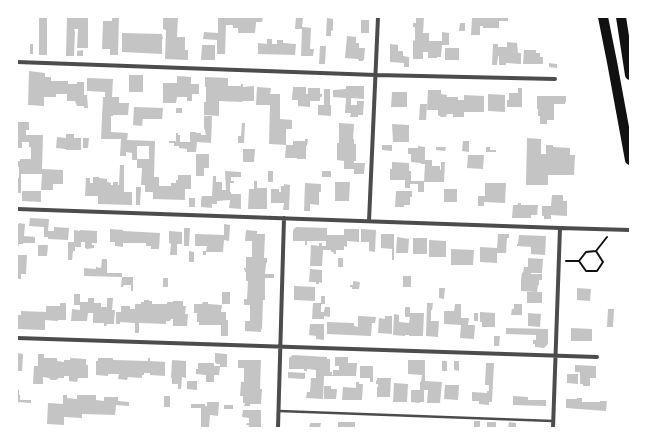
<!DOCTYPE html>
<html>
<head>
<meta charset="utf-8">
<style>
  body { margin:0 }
  #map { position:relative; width:647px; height:445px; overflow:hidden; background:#fff; font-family:"Noto Sans",sans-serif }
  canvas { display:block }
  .frame { position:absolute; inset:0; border:18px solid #fff; pointer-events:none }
</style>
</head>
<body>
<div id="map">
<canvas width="647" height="445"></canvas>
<div class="frame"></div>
</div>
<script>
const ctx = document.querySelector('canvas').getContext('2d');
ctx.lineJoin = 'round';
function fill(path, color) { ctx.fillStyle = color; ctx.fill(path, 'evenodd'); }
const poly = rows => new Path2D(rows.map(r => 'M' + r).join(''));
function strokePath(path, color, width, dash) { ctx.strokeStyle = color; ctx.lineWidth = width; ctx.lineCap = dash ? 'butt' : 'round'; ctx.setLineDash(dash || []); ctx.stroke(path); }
const building = poly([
  [39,17,47,17,47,55,39,55],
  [67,17,88,17,88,48,77,48,78,29,74,29,75,32,74,56,66,56],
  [112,17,119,17,118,55,110,55,110,49,102,49,103,21,112,21],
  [163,17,178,17,177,37,185,37,185,50,188,50,188,60,165,59,166,30,163,29],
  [218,17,263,17,262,22,256,22,255,33,238,33,238,28,233,28,233,25,226,25,225,54,217,54,217,40,203,39,204,32,218,33],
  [296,17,303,17,302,27,311,28,310,49,314,49,313,56,301,56,302,29,295,29],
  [416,17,424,17,423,33,429,33,429,41,442,41,442,32,449,33,449,45,442,45,441,57,437,57,437,58,428,58,428,52,423,52,423,59,413,59,413,40,415,41,415,27,413,27,413,23,416,23],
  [472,17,508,17,508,21,499,21,499,28,483,28,483,26,480,26,480,35,471,35],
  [327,18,333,19,333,30,331,31,331,36,326,36],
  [361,20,369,20,369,33,361,33],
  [460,23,465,23,465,31,459,31],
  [122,33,162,34,163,39,162,39,162,54,122,52],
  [347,36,356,37,356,43,359,43,359,48,365,48,364,60,363,60,363,61,359,61,358,59,345,58],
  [267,39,272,39,272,44,277,44,277,40,283,40,283,43,296,44,295,55,258,54,258,43,267,44],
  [507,42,517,43,518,53,521,53,521,64,506,63,506,65,499,65,499,56,498,56,497,65,492,65,493,44,498,44,498,47,507,47],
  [30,44,33,44,33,54,30,54],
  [390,44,398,45,398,51,403,51,403,56,409,57,409,67,404,67,404,63,390,62],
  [202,45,215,45,215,60,201,60],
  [320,46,326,46,325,64,319,64],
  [445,48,459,48,459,60,445,60],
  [83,50,83,56,77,56,77,51],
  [524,50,536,50,536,53,540,53,540,57,543,57,543,64,523,64],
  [549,63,557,64,557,68,549,67],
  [29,71,45,73,45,77,51,77,51,81,68,81,68,84,77,84,77,82,84,82,84,95,87,95,88,108,84,108,84,106,77,106,75,101,67,101,67,94,56,94,56,97,44,97,44,106,28,105],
  [129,75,143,75,143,92,129,92],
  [177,76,191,77,191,84,199,84,199,94,192,94,192,101,187,101,187,97,177,97,176,103,163,103,163,83,177,83],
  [205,77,228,78,228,86,241,86,241,84,243,84,243,87,254,86,254,101,243,101,242,102,219,101,219,116,204,115,204,102,206,102,206,87,205,87],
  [87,78,113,79,112,97,119,97,119,103,129,103,128,115,113,115,113,116,111,116,111,132,128,133,127,140,155,141,154,177,159,177,159,186,171,186,171,183,176,183,176,180,178,180,178,175,191,175,191,189,185,189,185,200,153,199,153,192,145,192,145,185,141,185,142,168,137,168,137,159,149,159,149,146,137,146,137,160,132,160,132,153,126,152,126,156,120,156,121,139,101,139,103,97,105,97,105,92,87,91],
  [346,86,364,86,364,99,351,98,351,105,357,105,357,101,364,101,363,115,358,115,358,117,350,117,351,113,345,113,346,98,333,97,333,90,346,89],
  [257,87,271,88,270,94,280,94,280,119,292,120,292,129,286,129,286,145,269,144,270,105,256,105],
  [293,87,306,87,306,94,308,94,308,88,320,88,320,94,322,94,322,97,320,97,320,101,310,101,310,107,298,106,298,100,292,100],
  [518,88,522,88,522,107,507,107,507,100,509,100,509,93,518,93],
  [324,89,330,89,330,105,331,105,331,116,318,115,318,105,324,105],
  [428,90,441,90,441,94,447,95,447,97,458,97,458,100,464,100,464,95,484,96,484,112,464,112,464,117,453,117,453,114,447,114,446,117,441,117,438,115,438,110,427,110],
  [392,92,407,92,407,107,391,107],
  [488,94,505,95,505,112,488,111],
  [537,96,566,96,566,102,565,102,565,104,554,104,554,120,547,120,547,124,540,124,540,116,538,116,538,109,537,109],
  [420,104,427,104,426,120,419,120],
  [134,107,163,108,162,119,143,119,142,126,133,125],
  [176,108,182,108,182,113,176,113],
  [204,116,212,116,211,143,197,142,196,152,187,152,187,149,179,148,179,146,174,146,174,143,169,143,169,141,176,141,176,133,178,133,178,135,180,135,180,142,190,142,190,132,196,132,196,133,201,133,201,135,206,135,204,127],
  [17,122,29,122,29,130,26,130,26,135,43,135,42,169,63,170,63,184,53,184,53,190,41,190,42,174,21,174,21,193,17,193,17,183,18,183,18,178,19,178,19,167,17,167,17,161,20,161,20,159,31,159,31,147,29,147,29,142,22,142,22,148,17,148],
  [242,123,245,123,244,143,238,143,238,136,241,136],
  [339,123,354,124,353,139,354,139,354,144,356,144,356,161,354,161,354,163,365,163,364,174,354,174,354,169,344,169,344,161,337,160,337,143,339,143],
  [392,124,409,125,409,142,393,142],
  [66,134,74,134,74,138,81,138,81,150,66,150,66,149,56,148,57,137,66,138],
  [83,138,89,138,88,148,83,148],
  [527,138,541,139,541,154,546,154,546,145,553,145,553,147,570,148,570,155,575,155,574,175,548,175,548,185,526,185],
  [305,139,308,139,307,146,306,146,306,159,297,159,297,158,285,158,286,145,293,145,293,141,305,141],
  [463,141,469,141,469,152,462,151],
  [382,145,392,145,392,151,382,150],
  [418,146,425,147,425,160,432,160,432,166,440,166,440,170,441,170,441,162,445,162,444,182,424,182,425,164,421,164,421,163,411,162,411,154,408,154,408,148,418,148],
  [436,147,446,147,445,151,436,150],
  [486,147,490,147,490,150,496,150,496,152,486,152],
  [243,149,255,149,254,162,243,162],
  [196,154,209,154,209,168,204,168,204,176,196,176],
  [468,155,484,155,483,169,467,168],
  [392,162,409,163,409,171,411,171,411,181,424,181,424,192,418,192,418,184,410,184,410,188,405,188,405,180,390,180,390,169,392,169],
  [120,165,124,165,124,192,132,192,132,205,98,204,98,196,85,196,86,178,90,178,90,183,93,183,93,177,99,177,99,178,107,179,107,182,111,183,111,185,113,185,113,182,118,182,118,185,119,185],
  [225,171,241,172,241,177,231,177,231,181,234,181,234,183,230,183,230,192,231,192,231,194,241,194,241,209,229,208,230,200,217,201,217,204,212,204,212,208,201,207,201,200,202,196,212,196,213,176,216,176,216,182,222,182,222,190,226,190],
  [268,171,273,171,273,182,268,182],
  [322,171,331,171,331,177,322,177],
  [254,181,257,181,257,188,267,188,267,209,248,209,249,189,254,189],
  [335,182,350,182,349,201,335,201],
  [305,183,321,184,321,192,319,192,319,205,310,204,310,211,304,211],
  [485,183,506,183,505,203,484,202,484,206,478,206,478,196,485,196],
  [284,184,290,185,289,210,283,210,284,203,271,203,271,189,279,189,279,192,281,192,281,186,284,186],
  [136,187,141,187,140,205,136,205],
  [444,189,457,189,457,202,444,202],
  [22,191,41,191,41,202,22,201],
  [396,191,412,191,412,197,410,197,410,205,404,205,404,207,395,207],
  [552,195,563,195,563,201,567,201,567,216,551,215,551,219,544,219,544,216,542,216,542,206,551,206],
  [189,198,195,198,195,207,189,207],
  [518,203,521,203,521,205,538,205,537,215,531,215,531,218,512,218,513,205,518,205],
  [30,218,49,219,48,231,54,231,54,227,69,228,68,240,48,239,48,237,44,237,44,227,29,226],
  [19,223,25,224,24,236,35,237,35,243,23,243,23,244,19,244,18,248,17,248,17,224,19,224],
  [224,224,230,225,229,241,224,240,223,252,206,252,206,255,203,255,203,251,206,251,207,246,195,246,195,234,224,235],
  [296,227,327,228,327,235,344,235,344,229,359,229,359,242,347,241,347,247,344,246,344,250,336,250,336,254,333,254,334,252,331,252,331,250,323,250,322,266,310,266,311,245,319,246,319,243,322,243,322,246,326,246,326,241,307,241,307,245,305,245,305,241,293,241,293,230],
  [184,228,190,228,189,246,184,246],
  [110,229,123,230,123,231,160,233,159,249,151,249,151,246,146,246,146,243,123,243,123,247,115,246,115,242,110,242],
  [361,229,376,230,375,252,369,251,369,242,361,242],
  [74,230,80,231,80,230,97,231,97,243,92,243,92,245,94,245,94,248,87,249,85,248,85,242,81,242,81,247,75,247,75,251,73,251,72,260,68,260,68,242,74,242],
  [246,230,257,231,257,234,265,234,264,258,267,258,267,263,266,263,265,274,274,274,274,278,265,278,265,300,263,300,262,329,261,329,261,332,245,331,245,321,250,321,250,305,244,305,244,299,247,299,248,281,246,281,246,273,244,269,244,268,246,268,246,257,252,257,252,241,245,241],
  [169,231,182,232,182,244,177,244,177,255,170,255,171,244,169,243],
  [381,234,394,234,394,260,392,260,392,249,381,248],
  [498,234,509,234,509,238,507,238,506,253,497,253,497,263,480,262,480,247,497,248],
  [519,235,546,236,545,255,531,254,531,247,517,246,517,244,518,244],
  [397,237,409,239,408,253,396,253],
  [413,238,427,238,427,254,413,254],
  [429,240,446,241,446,257,429,257],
  [38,245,48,245,47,256,38,256],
  [451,249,474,250,473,265,451,265],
  [189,251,194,252,194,262,189,262],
  [17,255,27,255,26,274,21,274,21,279,17,279],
  [338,258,343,258,343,267,338,267],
  [528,258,543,259,542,273,531,273,531,274,542,274,542,280,539,280,539,285,538,285,537,292,542,292,542,303,527,303,527,292,535,292,521,291,521,281,522,272,523,273,524,267,528,267],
  [102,259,107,259,107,273,122,273,122,277,133,277,133,291,131,291,131,285,124,285,123,287,121,287,122,277,84,276,84,268,96,269,96,267,101,268],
  [310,269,322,270,322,283,319,282,319,284,316,284,316,282,309,282],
  [403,276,411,276,411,287,403,287],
  [163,278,168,278,168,287,163,287],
  [353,281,360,282,359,289,352,289,352,287,350,287,350,285,353,285],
  [294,286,315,287,315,301,294,300],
  [439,288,445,288,444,299,439,298],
  [577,288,591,289,590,301,577,300],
  [222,292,230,292,230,304,222,304],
  [74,294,80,294,80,302,88,302,88,298,94,298,94,303,101,303,101,307,107,307,107,298,113,298,112,310,115,310,114,324,107,324,106,326,104,326,104,323,93,323,93,313,88,313,87,321,71,321,72,309,80,310,80,305,74,305],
  [321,296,325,296,325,304,321,304,321,312,324,312,325,307,330,307,330,317,324,316,324,319,312,319,313,303,321,303],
  [144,300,149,300,149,301,152,301,152,304,167,304,167,302,173,302,173,301,183,301,183,306,186,306,185,314,188,314,187,326,173,326,173,319,171,319,170,321,166,321,166,324,139,323,139,333,135,333,135,323,120,322,120,324,116,324,116,312,121,312,121,306,130,306,130,309,135,309,135,304,141,304,141,302,144,302],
  [203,302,208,302,208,304,222,305,221,312,226,312,226,320,228,320,228,336,221,336,221,325,199,325,199,322,197,322,197,313,194,313,194,304,202,304],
  [60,303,66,303,66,320,59,320,57,321,45,320,45,330,17,329,17,315,21,315,21,311,46,312,46,306,60,306],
  [427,303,433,303,432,310,431,310,431,321,439,321,438,337,426,336],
  [455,304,461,304,461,318,469,318,468,325,475,325,474,339,460,338,461,325,444,324,444,311,454,311],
  [514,304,522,304,522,315,511,315,512,309,514,309],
  [405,307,410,307,410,313,424,313,423,336,409,336,409,335,405,335,405,336,393,335,394,314,399,315,399,322,409,323,410,317,405,317],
  [608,309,614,309,613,327,607,327],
  [480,312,495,313,495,327,482,327,482,322,480,322],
  [474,313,478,313,478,321,474,321],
  [528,313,541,314,540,327,528,326],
  [358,316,376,317,375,323,372,323,371,336,327,334,327,322,354,323,354,326,358,327],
  [385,316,392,316,392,334,378,333,379,318,385,319],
  [310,324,324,324,324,340,316,339,316,336,309,335],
  [506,328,548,329,548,344,544,348,535,347,535,344,533,344,533,340,536,340,536,335,506,334],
  [571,328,592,329,592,341,571,341],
  [494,336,500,336,499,346,494,346],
  [17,353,23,354,22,371,17,371],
  [215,353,227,354,227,367,220,367,219,375,214,375,214,382,206,382,206,375,196,374,196,369,198,369,198,363,214,363,214,366,220,366,220,364,217,364,215,362],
  [38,354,44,354,44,358,57,358,57,361,64,362,64,360,70,360,70,358,86,359,86,365,88,365,88,378,78,378,77,382,69,381,69,376,64,376,64,378,59,378,56,380,51,380,49,378,43,377,43,384,33,384,34,366,38,366],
  [293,355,327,357,327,359,330,359,330,372,332,372,332,375,333,375,333,370,339,370,339,366,335,366,335,357,348,357,348,363,357,363,356,376,324,376,323,399,306,398,307,392,310,392,311,378,316,378,316,370,307,369,307,371,304,371,304,369,289,369,289,358],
  [98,358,113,358,113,360,148,361,148,358,150,358,150,361,165,362,165,376,150,375,150,373,144,373,144,375,142,375,142,378,128,377,127,380,118,379,119,374,108,374,108,376,96,375,96,361,98,361],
  [172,360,186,361,186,378,182,377,181,389,178,389,178,384,172,384,172,378,171,378],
  [238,360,261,360,260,389,262,389,261,404,250,404,250,406,244,406,245,403,243,403,243,396,240,396,241,382,244,382,244,368,238,368],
  [408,360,425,360,425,381,442,382,440,403,427,403,428,390,424,390,424,402,420,402,420,403,411,402,411,390,420,390,420,382,421,382,422,375,408,374],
  [442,361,447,361,447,371,442,371],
  [454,361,459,361,459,371,454,370],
  [486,363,494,363,492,402,489,402,489,405,479,404,479,401,472,401,472,392,487,393,487,391,489,391,489,385,485,385],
  [575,365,596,366,596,378,590,378,590,386,583,386,583,384,580,384,580,372,575,372],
  [360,366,373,366,373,382,370,382,370,378,360,378],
  [288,372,305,373,305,378,304,379,288,378],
  [567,374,578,374,578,384,567,383],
  [377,378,391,378,390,397,377,397,377,387,378,387,378,384,376,384,376,381,377,380],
  [187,381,197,381,197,390,187,389],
  [356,382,359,382,359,384,363,384,362,400,342,400,343,387,356,388],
  [394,383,408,384,407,402,393,402],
  [445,385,459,385,458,400,444,399],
  [324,386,331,386,331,389,337,389,336,399,324,399],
  [17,389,19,390,19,395,20,395,20,400,31,400,31,403,17,402],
  [63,395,67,395,67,398,77,399,77,395,96,395,96,400,104,401,104,397,118,397,118,401,129,402,129,406,116,405,115,415,82,414,82,418,64,417,64,425,47,424,48,403,63,404],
  [164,396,170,396,170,407,164,407],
  [513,396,528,397,528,400,546,400,546,406,513,405],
  [577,398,582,398,582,402,600,402,600,401,607,401,606,411,566,408,566,399,577,399],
  [207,402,219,402,218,416,210,415,209,428,201,428,201,408,191,408,191,404,205,404,205,406,207,406],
  [224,405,233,405,233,409,224,409],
  [243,410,261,410,261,428,248,428,249,425,246,425,247,423,249,423,249,418,242,417],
  [474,421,480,421,480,428,474,428],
  [338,422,355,422,355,428,338,428],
  [487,422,496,422,496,428,487,428],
  [509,422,516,423,516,428,508,428],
  [310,423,321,423,320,428,309,428]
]);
const path = poly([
  [566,261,579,261,586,252,596,251,607,237],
  [579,261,586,271,597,271,603,262,596,251]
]);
const service = poly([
  [279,411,553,421]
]);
const minor = poly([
  [17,62,376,75,555,79],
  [17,209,560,228,630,230],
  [369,221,378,17],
  [17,338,597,357],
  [278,428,284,218],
  [553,428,560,228]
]);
const motorway = poly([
  [603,17,612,62,630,160],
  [621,17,630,75]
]);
fill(building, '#c4c4c4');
strokePath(path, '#111', 2);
strokePath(service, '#4c4c4c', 2.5);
strokePath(minor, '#4c4c4c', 4);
strokePath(motorway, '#111', 10);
</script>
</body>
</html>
